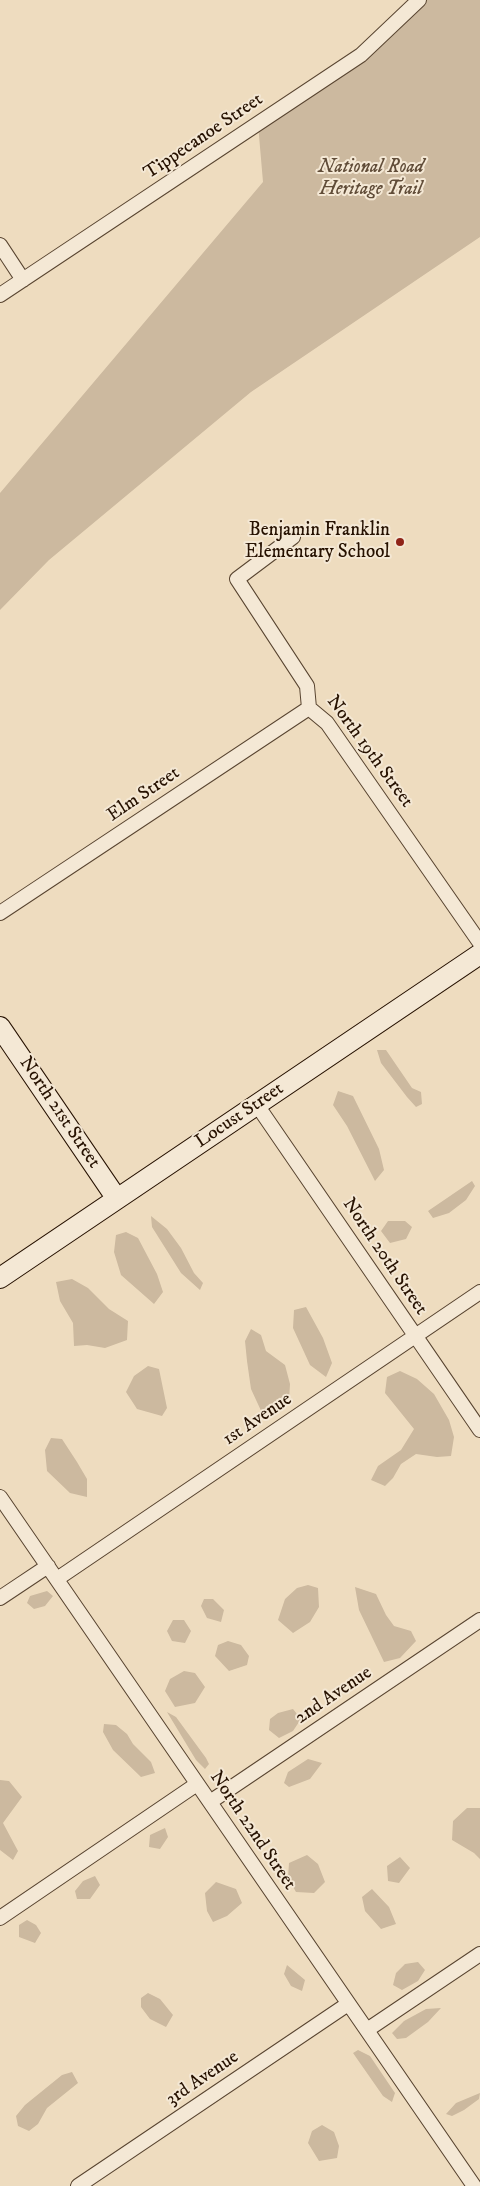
<!DOCTYPE html>
<html>
<head>
<meta charset="utf-8">
<style>
  body { margin:0 }
  canvas { display:block; background:#eedcbf }
</style>
</head>
<body>
<canvas width="480" height="2186"></canvas>
<script>
const ctx = document.querySelector('canvas').getContext('2d');
ctx.lineJoin = 'round';
function fill(path, color) { ctx.fillStyle = color; ctx.fill(path, 'evenodd'); }
const poly = rows => new Path2D(rows.map(r => 'M' + r).join(''));
function strokePath(path, color, width, dash) { ctx.strokeStyle = color; ctx.lineWidth = width; ctx.lineCap = dash ? 'butt' : 'round'; ctx.setLineDash(dash || []); ctx.stroke(path); }
function label(font, color, halo, rows, align = 'center') {
  ctx.font = font + ' "IM FELL DW Pica",serif'; ctx.lineWidth = 4; ctx.setLineDash([]); ctx.textBaseline = 'middle'; ctx.strokeStyle = halo; ctx.fillStyle = color; for (const [text, x, y, turn = 0] of rows) {
    ctx.save(); ctx.translate(x, y); ctx.rotate((+turn || 0) * Math.PI / 180); ctx.textAlign = isNaN(turn) ? turn : align; if (halo) ctx.strokeText(text, 0, 0); ctx.fillText(text, 0, 0); ctx.restore();
  }
}
const green = poly([
  [419,0,480,0,480,237,251,392,49,560,0,610,0,493,263,182,258,124,361,55],
  [377,1050,386,1050,412,1088,421,1092,422,1104,416,1107,407,1097,381,1063],
  [338,1091,353,1096,379,1149,384,1170,375,1181,347,1126,333,1105],
  [472,1181,475,1186,466,1200,449,1213,433,1218,428,1211],
  [151,1216,167,1229,181,1248,194,1273,203,1283,200,1290,181,1273,152,1227],
  [388,1221,405,1221,412,1227,406,1239,390,1243,381,1231],
  [126,1232,138,1238,157,1274,163,1292,154,1304,121,1275,114,1252,116,1235],
  [72,1279,88,1288,109,1309,128,1321,127,1340,105,1348,87,1345,74,1346,73,1323,60,1301,56,1282],
  [306,1307,323,1338,332,1363,326,1377,310,1365,293,1328,294,1310],
  [251,1329,261,1335,266,1351,285,1365,290,1384,289,1400,278,1412,263,1415,251,1389,247,1361,245,1341],
  [148,1366,159,1369,167,1408,162,1416,137,1409,126,1392,134,1376],
  [400,1371,417,1379,434,1394,449,1420,454,1437,451,1456,437,1457,416,1454,401,1464,393,1478,385,1486,371,1480,378,1466,401,1450,414,1429,385,1393,387,1377],
  [51,1438,62,1439,77,1462,87,1479,87,1497,70,1493,47,1471,45,1450],
  [308,1585,318,1588,319,1607,310,1622,293,1633,278,1620,285,1599,297,1588],
  [355,1587,376,1594,386,1615,394,1626,411,1631,416,1641,400,1658,384,1662,359,1610],
  [47,1591,53,1596,45,1606,34,1609,27,1603,30,1596],
  [204,1599,213,1599,224,1610,221,1622,207,1618,201,1606],
  [173,1620,184,1620,191,1631,185,1643,172,1641,167,1631],
  [228,1641,241,1645,249,1656,247,1665,229,1671,215,1656,218,1645],
  [184,1671,195,1673,205,1687,195,1703,175,1707,165,1691,170,1679],
  [293,1709,301,1719,293,1731,279,1738,269,1730,270,1719,278,1713],
  [167,1712,176,1717,206,1758,209,1764,205,1769,196,1760],
  [104,1724,116,1725,127,1734,133,1744,151,1762,155,1773,141,1777,113,1750,103,1732],
  [308,1759,322,1763,310,1779,289,1787,284,1783,288,1772],
  [0,1780,9,1781,22,1797,3,1823,18,1851,13,1860,0,1850],
  [467,1808,480,1808,480,1859,474,1853,452,1840,453,1821],
  [165,1828,168,1837,160,1849,149,1847,150,1835],
  [307,1855,318,1864,325,1882,314,1893,296,1892,288,1878,289,1863],
  [400,1857,410,1868,399,1883,388,1881,387,1866],
  [95,1876,100,1885,90,1899,77,1899,75,1891,83,1881],
  [216,1882,236,1889,242,1903,227,1916,213,1922,207,1911,205,1893],
  [372,1889,389,1907,396,1924,381,1929,365,1911,362,1897],
  [27,1920,36,1925,41,1933,35,1943,19,1937,19,1925],
  [418,1962,425,1970,418,1981,402,1990,393,1985,396,1973,405,1964],
  [287,1965,305,1980,302,1991,291,1986,284,1974],
  [148,1993,160,1999,173,2015,166,2027,150,2019,141,2007,141,1998],
  [441,2008,428,2022,406,2038,397,2039,392,2033,404,2021,426,2009],
  [358,2050,370,2056,395,2093,392,2102,383,2096,353,2053],
  [72,2072,78,2083,47,2108,38,2124,29,2131,18,2126,16,2116,25,2105,62,2075],
  [480,2093,479,2099,464,2110,452,2116,446,2114,456,2103],
  [322,2125,334,2132,339,2146,337,2158,319,2161,308,2143,312,2131]
]);
const street = poly([
  [0,245,23,280],
  [0,295,361,55,419,0],
  [293,537,237,579,307,686,309,708,327,723,480,943],
  [0,913,309,708],
  [257,1105,480,1430],
  [0,1497,474,2186],
  [57,1579,480,1292],
  [0,1598,48,1566],
  [210,1802,480,1620],
  [0,1918,197,1784],
  [367,2030,480,1954],
  [78,2186,348,2004]
]);
const secondary = poly([
  [0,1027,117,1199],
  [0,1278,480,954]
]);
const markers = [
  [400,542,5,"#8f2418"]
];
const streetNames = [
  ["Tippecanoe Street",204,137,-34],
  ["North 19th Street",369,752,54],
  ["Elm Street",144,795,-34],
  ["North 21st Street",59,1113,56],
  ["Locust Street",240,1116,-34],
  ["North 20th Street",384,1257,56],
  ["1st Avenue",258,1420,-34],
  ["2nd Avenue",334,1696,-34],
  ["North 22nd Street",252,1831,56],
  ["3rd Avenue",203,2079,-34]
];
const parkNames = [
  ["National Road",371,168],
  ["Heritage Trail",371,190]
];
const poiNames = [
  ["Benjamin Franklin",390,531],
  ["Elementary School",390,553]
];
fill(green, '#ccb99f');
strokePath(street, '#584430', 16);
strokePath(secondary, '#261100', 22);
strokePath(street, '#f4e8d5', 14);
strokePath(secondary, '#f4e8d5', 20);
for (const [x, y, r, color] of markers) { const dot = new Path2D(); dot.arc(x, y, r, 0, 2 * Math.PI); ctx.fillStyle = color; ctx.fill(dot); strokePath(dot, '#f4e8d5', 2); }
label('19px', '#261100', '#f4e8d5', streetNames);
label('italic 19px', '#604c38', '#f4e8d5', parkNames);
label('19px', '#261100', '#f4e8d5', poiNames, 'right');
</script>
</body>
</html>
